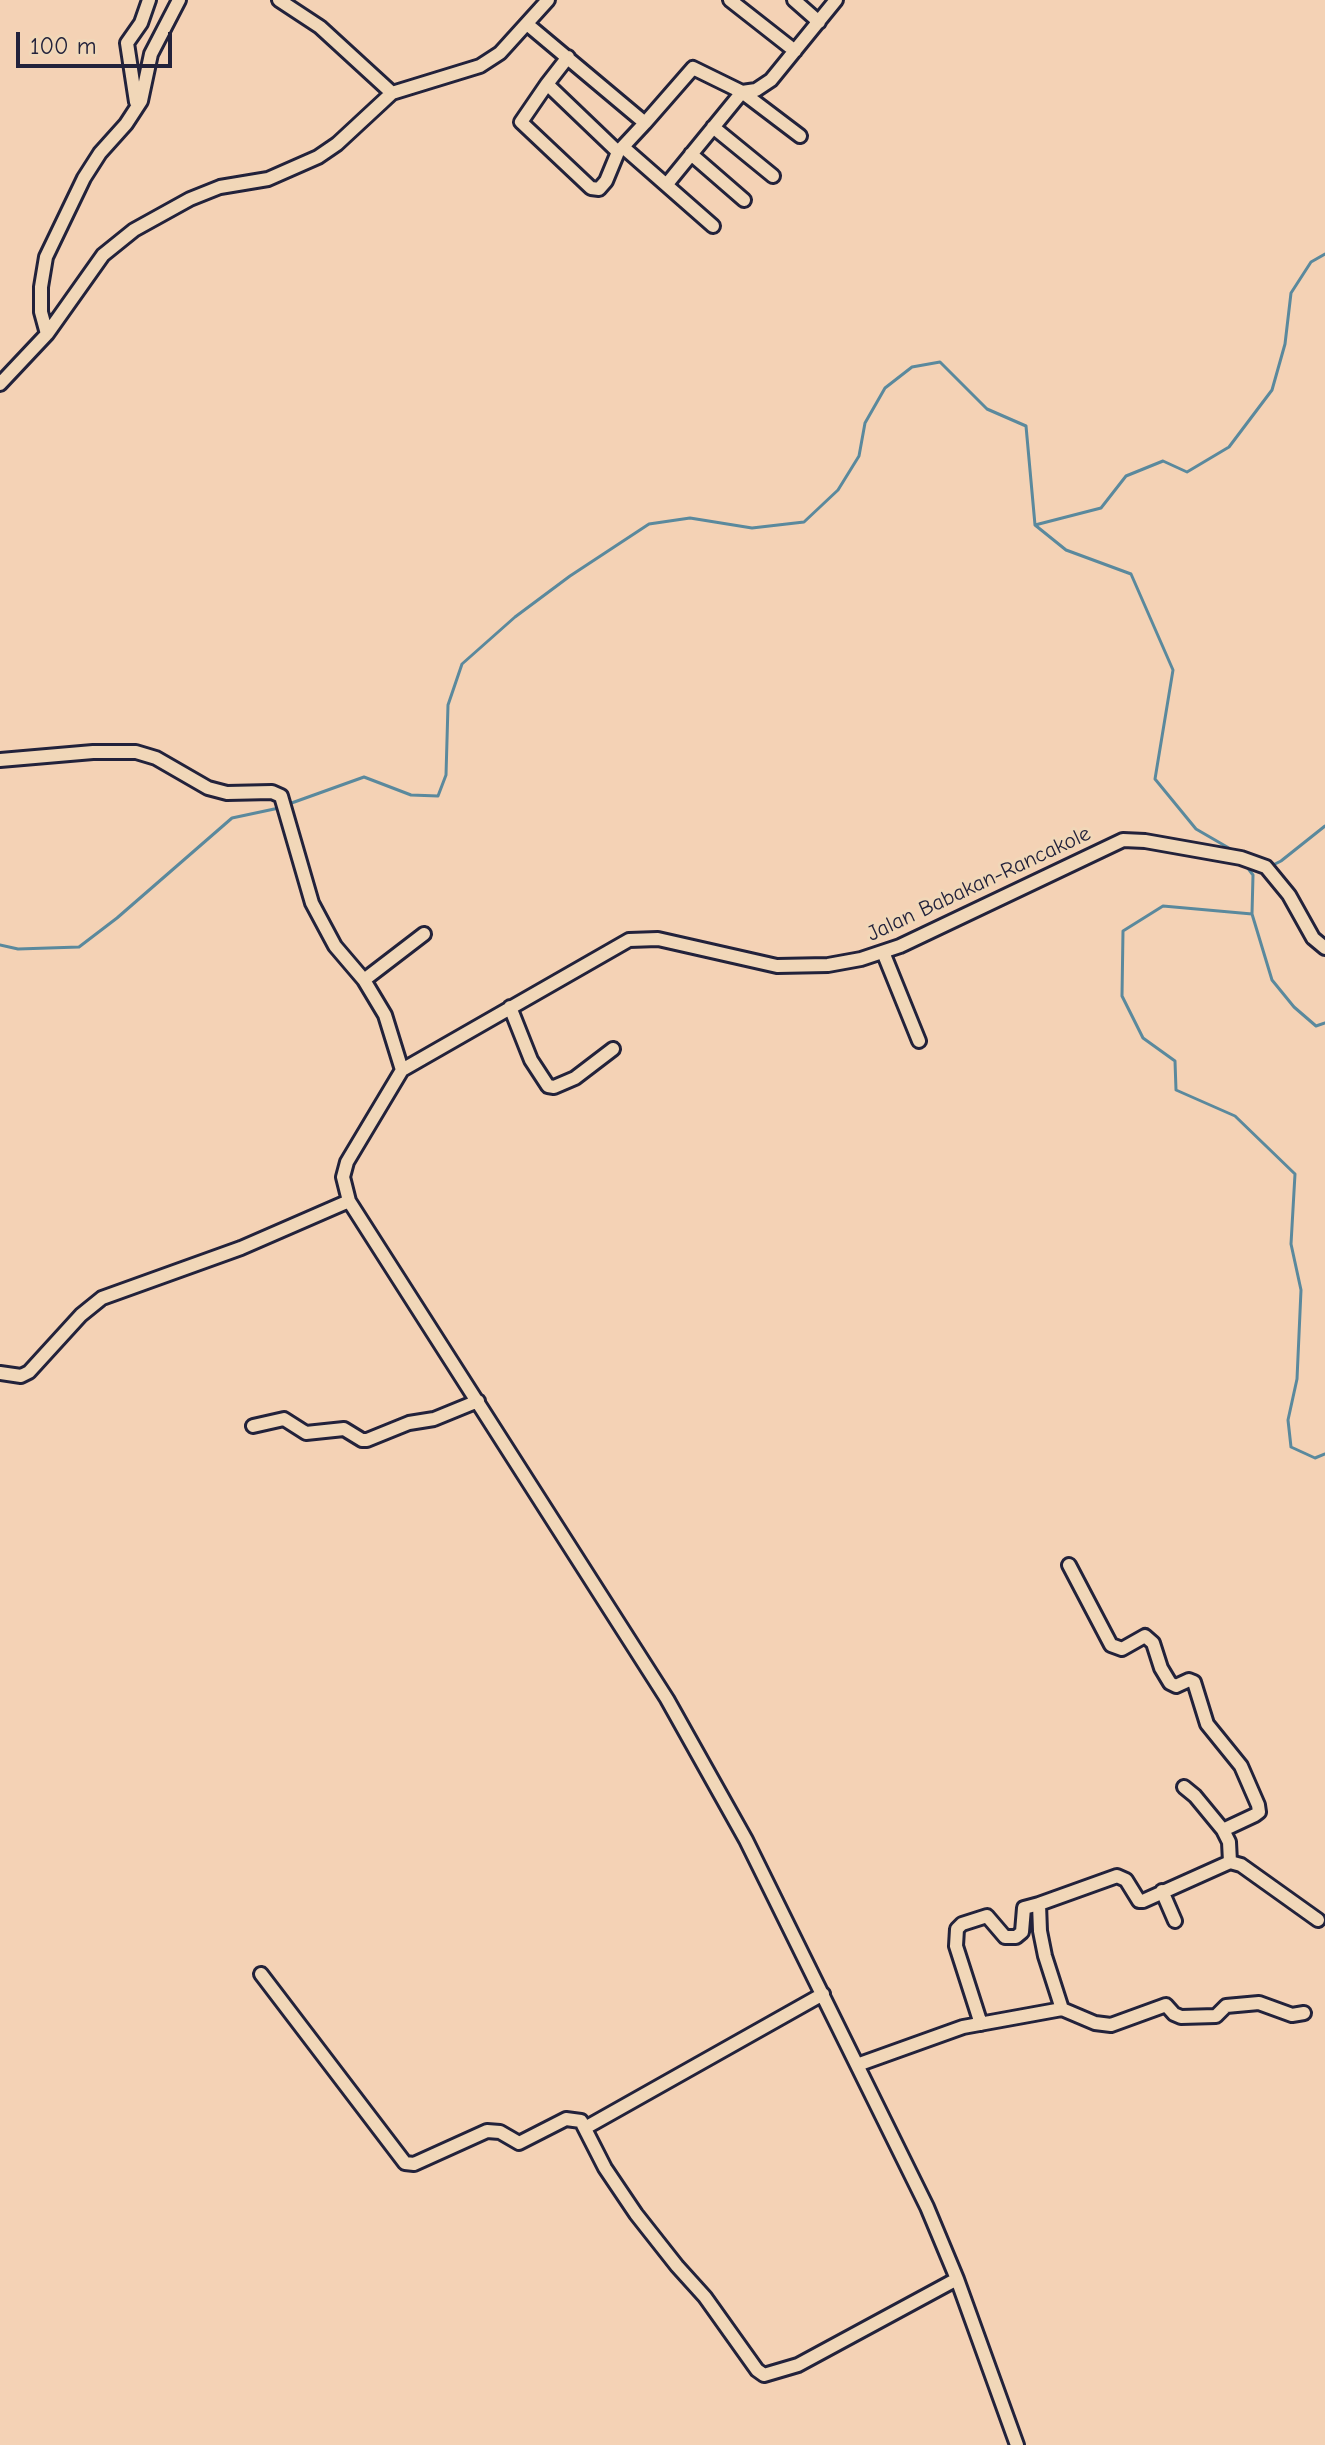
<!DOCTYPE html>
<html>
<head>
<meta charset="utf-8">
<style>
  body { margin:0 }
  #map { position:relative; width:1325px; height:2445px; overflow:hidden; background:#f4d2b5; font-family:"Comic Neue",sans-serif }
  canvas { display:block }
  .scale { position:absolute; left:16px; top:32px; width:156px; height:36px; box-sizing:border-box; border:4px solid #22223b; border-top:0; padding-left:10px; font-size:24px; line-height:28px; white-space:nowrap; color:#22223b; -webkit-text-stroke:6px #f1d7b8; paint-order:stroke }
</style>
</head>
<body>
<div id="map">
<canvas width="1325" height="2445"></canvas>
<div class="scale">100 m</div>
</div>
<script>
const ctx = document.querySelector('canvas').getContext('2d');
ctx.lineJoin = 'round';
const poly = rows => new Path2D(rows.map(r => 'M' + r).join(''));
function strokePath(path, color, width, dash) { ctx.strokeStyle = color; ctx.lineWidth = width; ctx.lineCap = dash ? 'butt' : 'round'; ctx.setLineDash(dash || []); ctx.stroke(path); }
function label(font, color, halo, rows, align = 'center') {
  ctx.font = font + ' "Comic Neue",sans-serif'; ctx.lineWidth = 6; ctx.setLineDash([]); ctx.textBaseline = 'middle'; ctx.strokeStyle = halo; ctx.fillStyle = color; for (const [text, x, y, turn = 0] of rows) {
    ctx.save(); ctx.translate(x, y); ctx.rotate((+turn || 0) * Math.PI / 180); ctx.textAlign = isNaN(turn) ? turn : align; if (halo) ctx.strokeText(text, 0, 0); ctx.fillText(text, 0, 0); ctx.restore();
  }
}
const stream = poly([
  [1035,525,1101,508,1126,476,1163,461,1187,472,1229,447,1272,390,1285,344,1291,293,1311,262,1325,254],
  [286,805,364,777,411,795,438,796,446,775,448,705,462,664,515,617,570,576,649,524,690,518,752,528,804,522,838,490,859,456,865,423,885,388,912,367,940,362,987,409,1026,426,1035,525,1066,550,1131,574,1173,670,1155,779,1196,829,1234,851],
  [1244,863,1253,875,1252,914,1272,980,1294,1007,1316,1026,1325,1023],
  [1271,866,1281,861,1325,826],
  [1252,914,1163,906,1123,931,1122,996,1143,1038,1175,1061,1176,1090,1235,1116,1295,1174,1291,1244,1301,1290,1297,1379,1288,1420,1291,1447,1315,1458,1325,1454],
  [0,945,18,949,79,947,117,918,232,818,279,808]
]);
const minor = poly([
  [279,0,320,27,392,93],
  [730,0,795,51],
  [794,0,819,22],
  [527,24,645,123,618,152,606,181,599,189,591,188,521,122,547,84],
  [568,57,547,84,618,152],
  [136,102,127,43,141,23,149,0],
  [645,123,693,68,742,92,800,136],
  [713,127,773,176],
  [623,147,713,226],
  [691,154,744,200],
  [667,184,738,97,742,92,756,90,771,80,836,0],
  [47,334,41,312,41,287,46,257,84,178,100,153,126,124,141,101,151,54,179,0],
  [0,384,47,334,103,255,134,230,190,199,220,187,268,179,318,157,337,144,392,93,480,66,500,53,548,0],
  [0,760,93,752,136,752,156,758,208,788,227,793,272,792,281,796,312,903,335,946,364,980,385,1015,402,1070,347,1162,343,1177,349,1201,667,1699,746,1840,927,2207,957,2279,1017,2445],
  [883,952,919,1041],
  [364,980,424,934],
  [510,1007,531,1060,548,1086,554,1087,575,1078,613,1049],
  [402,1070,629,940,658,939,777,966,828,965,861,959,900,946,1123,840,1145,841,1241,858,1266,867,1289,895,1313,938,1325,948],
  [0,1373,21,1376,29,1372,81,1315,102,1298,241,1248,349,1201],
  [253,1426,284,1419,306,1433,344,1429,362,1440,367,1440,409,1423,434,1419,478,1401],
  [1069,1565,1111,1645,1122,1649,1145,1636,1153,1643,1161,1668,1170,1683,1176,1686,1189,1680,1194,1682,1207,1724,1241,1766,1258,1805,1259,1812,1255,1815,1223,1830],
  [1230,1862,1241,1865,1318,1920],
  [1162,1891,1175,1921],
  [261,1974,405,2163,414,2164,487,2131,500,2132,519,2143,566,2119,581,2121,605,2168,636,2214,677,2266,705,2297,757,2370,764,2375,798,2365,957,2279],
  [1062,2009,1095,2023,1111,2025,1166,2005,1174,2014,1181,2017,1216,2016,1226,2006,1259,2003,1292,2015,1304,2013],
  [981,2024,956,1946,957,1929,962,1924,987,1916,1005,1937,1016,1937,1022,1932,1024,1908,1039,1904],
  [857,2065,963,2027,1062,2009,1045,1956,1040,1931,1039,1904,1117,1876,1126,1880,1139,1901,1143,1901,1230,1862,1229,1842,1223,1830,1195,1796,1184,1787],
  [585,2128,823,1994]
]);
const streetNames = [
  ["Jalan Babakan-Rancakole",979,884,-25]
];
strokePath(stream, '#5a899d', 3);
strokePath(minor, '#22223b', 18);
strokePath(minor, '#f1d7b8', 12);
label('22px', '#22223b', '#f1d7b8', streetNames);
</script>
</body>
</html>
